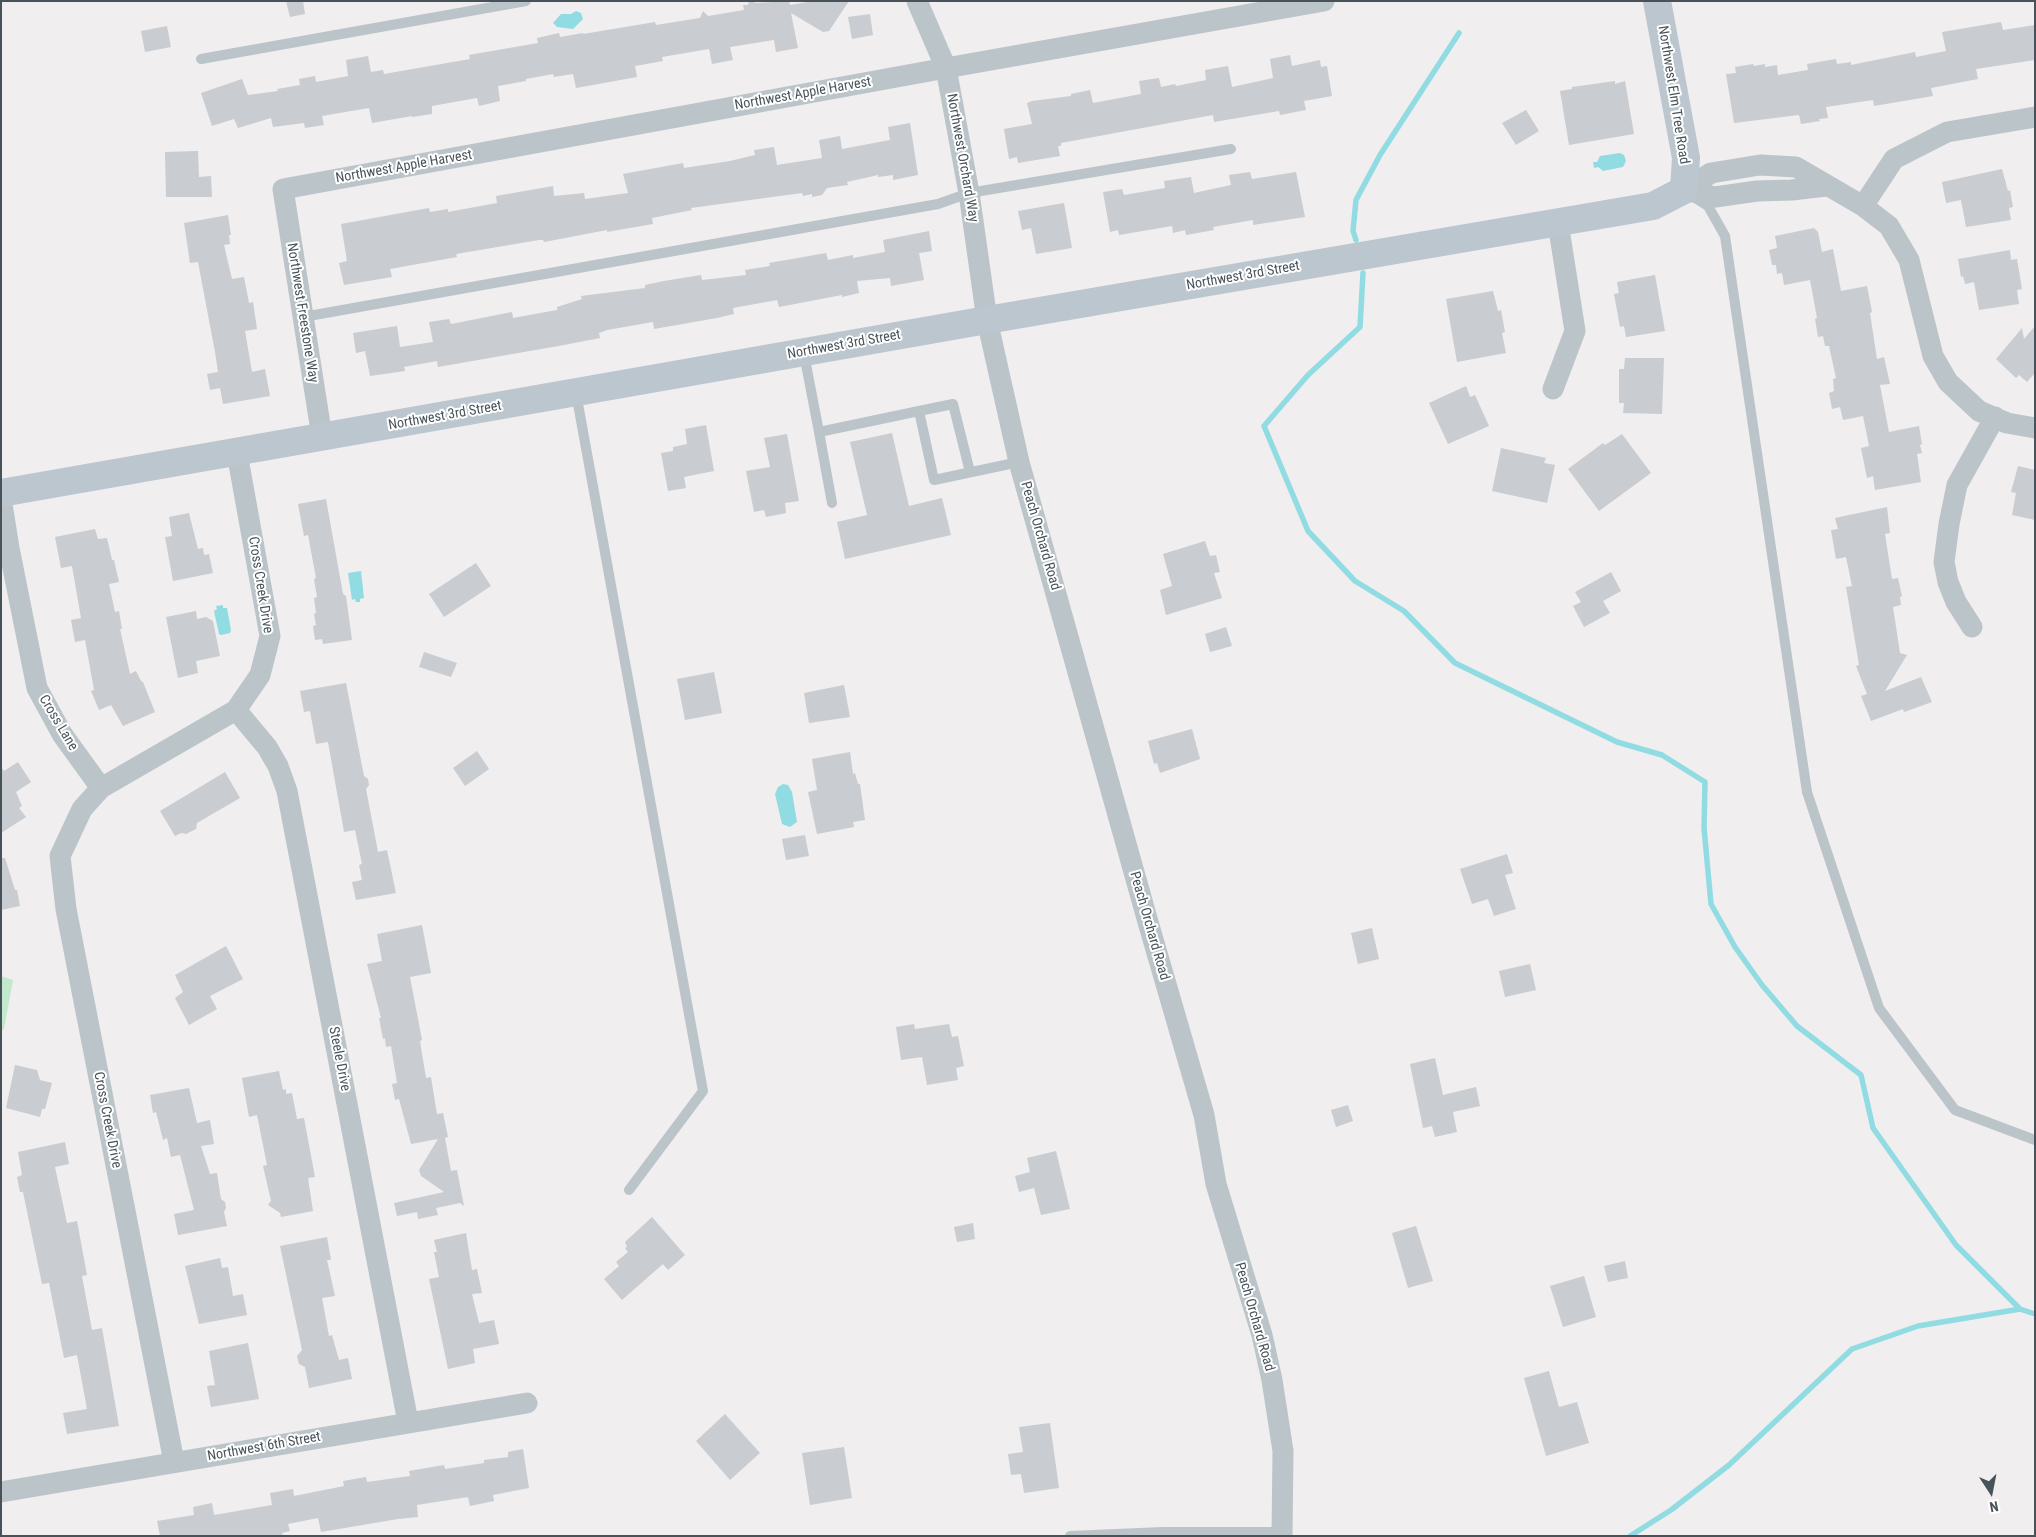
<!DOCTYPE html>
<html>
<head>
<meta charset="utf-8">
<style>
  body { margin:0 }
  #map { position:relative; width:2036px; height:1537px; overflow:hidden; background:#f0eeee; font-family:"Roboto Condensed",sans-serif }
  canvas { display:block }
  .frame { position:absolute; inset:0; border:2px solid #485359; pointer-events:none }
  .north { position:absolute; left:1966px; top:1467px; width:50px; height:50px; -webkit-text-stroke:4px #fff; paint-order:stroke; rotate:169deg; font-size:14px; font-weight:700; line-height:20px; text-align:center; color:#485359 }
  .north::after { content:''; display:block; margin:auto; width:18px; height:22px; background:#485359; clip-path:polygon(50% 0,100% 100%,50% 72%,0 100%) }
</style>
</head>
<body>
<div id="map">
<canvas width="2036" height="1537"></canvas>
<div class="frame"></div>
<div class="north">N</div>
</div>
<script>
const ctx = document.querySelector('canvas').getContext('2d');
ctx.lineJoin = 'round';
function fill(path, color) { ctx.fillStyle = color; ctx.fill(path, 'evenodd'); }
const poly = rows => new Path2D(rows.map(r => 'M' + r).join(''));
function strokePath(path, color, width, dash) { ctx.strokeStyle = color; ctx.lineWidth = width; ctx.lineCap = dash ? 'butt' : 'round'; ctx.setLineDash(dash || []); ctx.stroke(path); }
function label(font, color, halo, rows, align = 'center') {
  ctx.font = font + ' "Roboto Condensed",sans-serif'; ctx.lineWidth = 4; ctx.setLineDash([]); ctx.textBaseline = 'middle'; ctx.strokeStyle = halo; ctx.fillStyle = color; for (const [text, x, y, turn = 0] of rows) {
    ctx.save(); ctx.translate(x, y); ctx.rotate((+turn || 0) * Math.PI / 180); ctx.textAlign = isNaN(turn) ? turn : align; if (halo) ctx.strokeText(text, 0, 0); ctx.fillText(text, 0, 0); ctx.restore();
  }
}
const green = poly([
  [1,976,13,980,4,1029,1,1031]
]);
const water = poly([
  [576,11,581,13,583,19,573,29,557,27,553,23,561,14,571,14],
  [1620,153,1624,155,1626,161,1623,167,1603,171,1598,167,1594,168,1593,162,1597,162,1600,156],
  [361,571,364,598,360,599,360,602,356,602,355,599,352,600,348,573],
  [223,605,223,608,227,608,231,630,230,633,221,635,219,634,214,611,217,609,216,606],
  [783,784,788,785,792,792,797,822,790,827,782,824,775,794,778,787]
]);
const stream = poly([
  [1356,240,1353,231,1356,200,1380,155,1459,33],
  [1363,273,1360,327,1308,375,1264,426,1308,531,1355,581,1404,611,1455,663,1617,742,1662,755,1705,782,1704,828,1711,904,1735,947,1762,985,1797,1026,1861,1075,1873,1128,1956,1245,2020,1309,2035,1314],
  [1630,1536,1671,1510,1729,1465,1852,1349,1918,1326,2020,1309]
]);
const building = poly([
  [286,1,303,1,305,14,290,17],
  [749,1,757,3,789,1,790,5,814,1,849,1,829,31,823,32,791,13,798,48,776,52,774,40,730,47,733,60,712,64,709,49,662,57,663,61,635,66,637,77,576,88,573,74,554,77,553,74,526,79,526,81,498,86,500,101,479,106,477,98,432,106,432,114,412,117,412,116,372,123,369,108,322,116,324,125,305,128,304,123,273,127,271,118,238,128,234,119,212,126,201,93,242,79,248,95,278,91,277,89,300,85,299,79,315,76,316,82,348,76,346,60,368,56,371,72,383,70,384,74,470,59,469,55,538,43,537,38,559,33,560,37,583,33,583,34,655,22,656,25,700,18,703,11,708,16,744,10,743,5,748,5],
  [870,14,873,35,852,39,848,17],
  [2001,22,2003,30,2035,25,2035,60,1976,69,1978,79,1931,88,1933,96,1874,106,1873,100,1826,107,1828,118,1819,119,1820,121,1801,124,1799,115,1734,123,1726,74,1736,73,1735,67,1753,64,1754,66,1765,64,1765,67,1777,65,1778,75,1808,70,1807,64,1836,59,1837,64,1851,62,1851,65,1915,52,1916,57,1946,51,1942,32],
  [167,26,171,47,145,52,141,31],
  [1290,55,1292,66,1320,60,1321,67,1327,66,1332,96,1304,101,1306,110,1280,115,1279,111,1214,122,1213,115,1061,143,1061,146,1058,146,1060,156,1018,163,1017,157,1009,159,1004,129,1032,124,1027,103,1032,101,1071,96,1071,94,1090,90,1093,103,1141,94,1139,81,1159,78,1161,87,1175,84,1176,86,1206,80,1205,70,1228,66,1232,87,1273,78,1270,59],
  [1615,81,1615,84,1625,81,1634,134,1569,145,1560,91,1572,89,1572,87],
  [1526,110,1539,131,1516,145,1502,123],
  [910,123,918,175,893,180,893,175,878,177,878,175,847,182,848,185,827,188,822,195,812,197,812,194,803,196,802,193,691,208,692,210,652,218,653,224,607,232,607,230,544,242,543,240,539,240,456,254,457,257,390,269,392,277,344,285,339,263,347,261,341,224,429,208,430,212,448,209,448,212,497,203,496,196,553,186,554,196,584,193,585,199,628,193,623,174,683,163,684,168,730,161,755,155,754,150,774,147,777,165,822,158,819,140,840,136,842,149,890,140,888,127],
  [198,151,199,177,211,176,212,197,166,197,165,152],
  [2002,169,2008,191,2010,190,2013,207,2009,208,2011,220,1966,227,1961,200,1946,203,1942,182],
  [1250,172,1252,179,1296,172,1305,217,1253,225,1253,220,1213,227,1214,230,1186,235,1185,230,1173,233,1172,226,1119,235,1118,230,1110,232,1103,192,1122,189,1124,195,1165,188,1164,181,1191,177,1194,193,1231,185,1229,175],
  [1064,203,1072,248,1036,254,1031,228,1022,230,1018,211],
  [228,215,231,235,229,235,230,244,224,245,232,279,244,277,249,303,253,302,257,329,245,331,252,372,265,369,270,396,223,404,220,388,210,390,207,374,218,372,215,352,198,262,190,263,184,223],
  [1814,228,1818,232,1822,252,1833,249,1841,291,1867,286,1872,312,1870,313,1877,359,1884,357,1890,384,1880,385,1889,432,1919,426,1922,444,1920,445,1922,453,1917,454,1921,482,1875,490,1873,476,1867,478,1861,448,1869,446,1863,416,1843,420,1840,407,1832,409,1829,393,1834,391,1833,379,1836,378,1829,346,1825,346,1823,336,1818,337,1815,319,1817,318,1810,280,1784,285,1782,273,1777,274,1776,265,1772,265,1769,250,1777,248,1775,236],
  [929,231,932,251,919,253,924,280,891,286,890,278,857,281,859,293,842,297,842,295,779,307,777,300,733,308,734,314,717,318,654,329,653,322,607,330,599,333,600,338,564,345,438,367,437,361,404,367,405,371,370,376,365,351,356,353,353,333,397,326,400,347,433,342,429,322,449,319,451,324,512,312,513,318,557,310,557,307,582,299,581,296,645,288,645,285,664,281,701,275,702,280,746,275,745,270,770,266,769,263,826,253,828,260,853,255,853,258,885,252,883,240],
  [2010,250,2011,260,2017,259,2022,289,2017,290,2019,304,1979,310,1974,282,1965,284,1963,276,1961,277,1958,259],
  [1655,275,1665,331,1626,337,1624,326,1620,327,1614,294,1619,293,1617,282],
  [1493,291,1498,311,1501,310,1505,332,1502,333,1506,353,1457,362,1446,299],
  [2035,326,2035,373,2027,382,2019,375,2016,378,1996,359,2022,328,2024,339],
  [1625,358,1664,358,1662,414,1623,413,1624,403,1619,403,1619,369,1624,369],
  [1466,386,1470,397,1475,395,1489,426,1448,444,1429,403],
  [706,425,714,471,684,477,686,488,668,491,661,453,673,451,673,447,687,444,685,429],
  [892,433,909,506,942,498,951,535,845,559,837,522,867,515,850,442],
  [787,434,799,501,785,503,786,513,766,517,764,510,754,512,746,471,770,467,764,438],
  [1622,434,1651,473,1599,511,1568,469,1603,443,1605,445],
  [1501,448,1546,458,1544,463,1555,465,1547,503,1492,491],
  [2018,466,2035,470,2035,520,2012,515,2016,493,2011,492],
  [326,499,343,594,346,596,352,640,323,644,322,639,315,640,313,626,316,625,314,614,316,613,314,598,317,597,314,579,316,578,308,535,304,536,298,504],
  [1887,507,1890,533,1885,534,1892,579,1898,578,1902,596,1900,597,1901,605,1893,607,1900,653,1907,655,1885,691,1921,677,1932,702,1904,712,1903,709,1871,721,1861,696,1867,694,1856,666,1859,665,1846,587,1852,586,1846,557,1836,559,1831,530,1838,529,1835,518],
  [189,513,198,549,203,548,204,555,209,554,213,573,173,581,165,537,172,536,169,517],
  [95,529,98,539,107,538,112,560,114,560,119,582,109,584,115,612,119,611,122,629,120,629,130,674,136,671,141,681,143,682,155,712,123,726,111,705,99,710,91,691,94,690,85,640,75,642,71,620,81,618,72,566,61,568,55,537],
  [1205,541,1210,556,1216,555,1220,572,1214,573,1222,598,1166,615,1160,590,1172,586,1163,554],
  [476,563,491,586,444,617,429,594],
  [1611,572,1621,591,1603,601,1610,613,1584,627,1573,606,1581,602,1575,592],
  [196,611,197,619,206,617,213,621,220,656,196,661,198,673,178,678,166,617],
  [1226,627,1232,646,1210,652,1205,634],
  [424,652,457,663,451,677,419,667],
  [714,672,722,713,685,720,677,679],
  [346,683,364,776,368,779,369,785,366,789,378,852,387,850,396,893,356,900,352,882,362,880,359,865,362,864,355,830,344,832,328,742,316,744,310,711,304,712,300,691],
  [844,685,850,717,809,723,804,693],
  [1192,729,1200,759,1160,773,1157,763,1154,764,1148,741],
  [477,751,489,769,465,786,453,768],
  [850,752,853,774,855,773,858,784,860,784,865,820,853,822,854,827,817,834,808,792,817,790,812,759],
  [18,762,31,782,16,792,22,806,19,808,26,817,1,833,1,767,4,771],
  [225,772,240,798,197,823,196,829,186,834,181,833,175,836,160,811],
  [805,835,809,856,786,860,782,839],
  [1507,854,1513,873,1505,875,1516,909,1494,916,1488,899,1472,904,1460,869],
  [1,858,5,858,15,890,17,890,20,906,1,910],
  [422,925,431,973,410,977,422,1040,420,1041,426,1078,431,1077,437,1114,443,1113,448,1137,445,1138,451,1171,457,1170,464,1206,460,1203,436,1208,438,1215,418,1219,417,1212,397,1216,394,1203,444,1192,421,1176,419,1170,438,1139,411,1144,399,1099,395,1100,392,1084,397,1083,391,1046,386,1047,385,1038,383,1039,379,1018,381,1018,367,964,382,961,377,934],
  [1372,928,1379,959,1358,964,1351,933],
  [226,946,243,979,210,996,217,1009,189,1025,175,998,183,992,175,975],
  [1530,964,1536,990,1505,997,1499,971],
  [914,1024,915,1029,949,1024,952,1037,958,1036,964,1066,956,1068,958,1080,927,1085,922,1057,901,1060,896,1027],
  [1435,1058,1443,1095,1476,1087,1480,1106,1453,1112,1457,1132,1435,1137,1432,1126,1423,1128,1410,1064],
  [15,1065,37,1070,40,1080,52,1083,45,1109,42,1109,40,1117,6,1108],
  [279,1071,283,1090,286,1089,286,1094,292,1093,297,1119,304,1118,315,1177,308,1178,313,1211,281,1217,280,1213,268,1205,271,1201,263,1166,267,1165,257,1115,249,1117,242,1078],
  [189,1088,197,1123,210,1120,214,1144,201,1146,210,1174,217,1173,221,1199,225,1202,226,1208,224,1212,227,1226,178,1235,174,1214,194,1210,180,1155,171,1157,167,1138,163,1140,156,1112,153,1113,150,1095],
  [1348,1105,1353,1121,1336,1127,1331,1110],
  [65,1142,69,1164,55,1167,67,1223,77,1221,87,1275,82,1276,92,1330,102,1328,119,1426,67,1434,63,1413,87,1409,77,1355,64,1358,49,1283,42,1284,23,1192,20,1192,17,1177,22,1175,18,1152],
  [1056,1151,1070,1209,1041,1215,1034,1188,1019,1192,1015,1176,1030,1172,1027,1158],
  [652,1217,685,1255,668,1270,663,1264,622,1300,604,1279,619,1266,616,1262,628,1252,625,1248,627,1247,625,1242],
  [973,1223,975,1239,957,1242,954,1227],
  [1416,1226,1433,1281,1408,1288,1392,1233],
  [466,1233,472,1270,477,1269,482,1293,472,1294,479,1323,494,1320,499,1344,473,1349,475,1363,448,1369,429,1279,439,1277,434,1252,437,1252,434,1240],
  [327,1237,331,1260,327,1260,335,1296,322,1298,329,1336,332,1335,339,1360,348,1358,352,1379,309,1388,305,1367,299,1364,297,1356,302,1350,280,1246],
  [220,1258,222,1268,228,1267,233,1296,243,1294,247,1315,199,1324,185,1266],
  [1625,1261,1628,1278,1608,1282,1604,1266],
  [1584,1276,1596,1317,1563,1327,1550,1286],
  [248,1343,259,1399,211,1407,207,1386,215,1385,209,1351],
  [1549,1371,1559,1407,1577,1402,1589,1443,1546,1456,1524,1378],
  [725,1414,760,1453,730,1480,696,1441],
  [1050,1423,1059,1488,1024,1493,1021,1474,1011,1475,1008,1454,1023,1452,1019,1427],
  [844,1447,852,1498,810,1505,802,1453],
  [523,1449,529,1488,493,1495,494,1501,470,1506,468,1497,417,1505,418,1517,398,1519,321,1532,318,1518,288,1524,290,1531,282,1533,283,1536,160,1536,157,1521,194,1515,193,1507,212,1503,214,1515,272,1505,270,1493,293,1489,294,1496,344,1486,343,1481,366,1477,367,1482,410,1476,409,1471,444,1465,445,1469,484,1463,484,1460,508,1457,508,1452]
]);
const lane = poly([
  [201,59,526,1],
  [1697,199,1708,206,1725,236,1807,792,1879,1008,1955,1110,2035,1140],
  [303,317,938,204,969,193,1231,149],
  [804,354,819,432,919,411,934,480,1019,462],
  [576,393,703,1091,629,1190],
  [919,411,953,404,970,472],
  [819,432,832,503],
  [1070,1536,1163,1532,1282,1532]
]);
const street = poly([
  [917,1,946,68,969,193,987,320,1019,462,1148,922,1204,1115,1216,1184,1262,1335,1272,1380,1283,1451,1282,1536],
  [1684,190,1711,173,1760,165,1796,167,1863,206,1889,226,1909,260,1933,356,1948,382,1979,411,2007,423,2035,428],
  [1684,190,1715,197,1757,191,1792,190,1826,186],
  [1863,206,1894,159,1947,132,2035,117],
  [1553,389,1575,331,1558,223],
  [322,437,283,189,946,68,1324,1],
  [1,498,9,548,37,688,62,734,101,788],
  [1972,627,1956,602,1948,582,1944,562,1949,524,1957,485,1995,417],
  [236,710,267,747,278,766,287,791,408,1422],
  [174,1462,66,909,60,856,82,809,101,788,236,710,260,675,270,636,237,453],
  [1,1492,527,1403]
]);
const secondary = poly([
  [1,493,987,320,1653,206,1684,190,1686,158,1657,1]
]);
const streetNames = [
  ["Northwest Apple Harvest",803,94,-10],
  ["Northwest Elm Tree Road",1673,95,81],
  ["Northwest Orchard Way",962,158,80],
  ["Northwest Apple Harvest",404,167,-10],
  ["Northwest 3rd Street",1243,276,-10],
  ["Northwest Freestone Way",302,313,81],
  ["Northwest 3rd Street",844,345,-10],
  ["Northwest 3rd Street",445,416,-10],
  ["Peach Orchard Road",1040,536,74],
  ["Cross Creek Drive",260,585,81],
  ["Cross Lane",58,723,59],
  ["Peach Orchard Road",1149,926,74],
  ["Steele Drive",339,1059,79],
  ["Cross Creek Drive",107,1120,79],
  ["Peach Orchard Road",1254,1317,74],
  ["Northwest 6th Street",264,1447,-10]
];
fill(green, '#c0eacb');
fill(water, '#91dce3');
strokePath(stream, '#91dce3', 5.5);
fill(building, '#c9ccd0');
strokePath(lane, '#bac4c9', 10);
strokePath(street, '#bac4c9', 21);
strokePath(secondary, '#bbc6ce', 28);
label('14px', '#485359', '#fff', streetNames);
</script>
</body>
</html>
